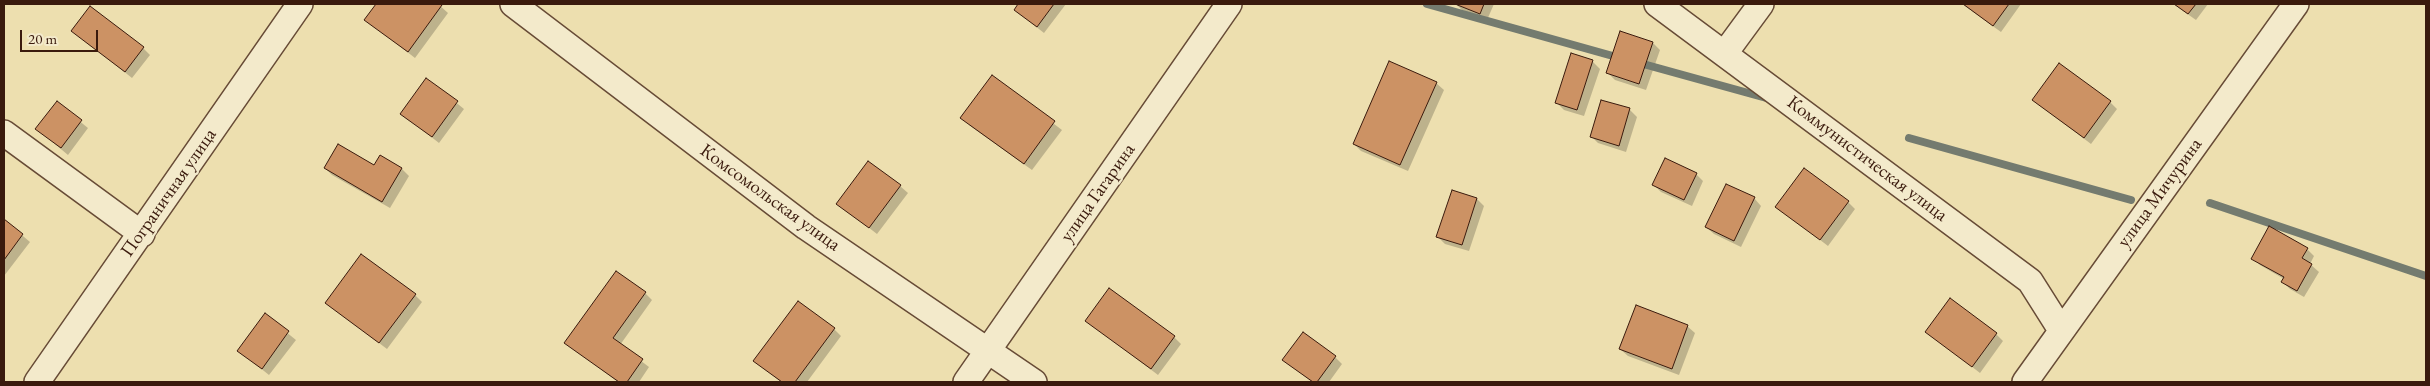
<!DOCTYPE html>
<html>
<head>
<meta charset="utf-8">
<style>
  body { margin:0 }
  #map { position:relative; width:2430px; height:386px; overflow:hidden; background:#eddfaf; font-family:"EB Garamond",serif }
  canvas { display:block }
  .frame { position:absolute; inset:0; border:5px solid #3a1a0d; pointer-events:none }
  .scale { position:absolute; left:20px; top:30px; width:78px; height:22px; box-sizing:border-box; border:2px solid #3a1a0d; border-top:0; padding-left:6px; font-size:15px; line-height:18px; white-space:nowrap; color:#3a1a0d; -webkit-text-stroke:4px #f3eacb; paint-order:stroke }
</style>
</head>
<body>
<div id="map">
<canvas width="2430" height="386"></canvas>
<div class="frame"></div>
<div class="scale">20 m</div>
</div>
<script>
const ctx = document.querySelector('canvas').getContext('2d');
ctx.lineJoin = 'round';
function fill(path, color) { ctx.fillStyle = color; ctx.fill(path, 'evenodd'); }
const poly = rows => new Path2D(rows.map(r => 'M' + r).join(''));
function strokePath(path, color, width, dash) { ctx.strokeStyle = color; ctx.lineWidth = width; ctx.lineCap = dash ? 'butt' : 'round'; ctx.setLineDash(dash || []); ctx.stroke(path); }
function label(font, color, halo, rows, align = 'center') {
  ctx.font = font + ' "EB Garamond",serif'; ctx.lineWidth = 4.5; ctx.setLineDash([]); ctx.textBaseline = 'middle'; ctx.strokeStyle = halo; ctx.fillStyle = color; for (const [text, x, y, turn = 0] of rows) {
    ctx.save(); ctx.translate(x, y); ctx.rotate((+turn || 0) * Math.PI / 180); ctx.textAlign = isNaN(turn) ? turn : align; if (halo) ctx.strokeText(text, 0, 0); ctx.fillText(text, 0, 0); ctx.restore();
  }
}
const shadow = poly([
  [378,4,438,4,448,13,415,58,366,20],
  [1020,4,1066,4,1044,33,1015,10],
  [1456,4,1494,4,1487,20,1462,10],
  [1962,4,2021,4,2001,32],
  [2173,4,2208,4,2196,20],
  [73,31,143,48,150,55,132,78],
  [1653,43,1660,50,1646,90,1615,80,1608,73],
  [1592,61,1600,69,1584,116,1564,110,1556,102],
  [992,77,1062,130,1032,170,969,125],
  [427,79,464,109,439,143,402,114],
  [1436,83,1444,90,1408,171,1361,151,1354,144],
  [2033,100,2110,102,2117,109,2091,144],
  [57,103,88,128,68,155,37,129],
  [1630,110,1637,117,1626,152,1598,143,1591,136],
  [380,157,402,169,409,176,390,208,332,175,325,168,374,167],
  [1696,174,1703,181,1692,206,1661,192,1654,185],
  [900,186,908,193,877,234,838,204],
  [1453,191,1477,199,1484,206,1469,251,1445,244,1438,237],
  [1754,198,1761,206,1741,247,1714,234,1706,227],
  [1848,202,1855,209,1828,246,1777,207],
  [4,220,30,242,4,276],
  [2307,249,2314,256,2310,264,2319,272,2304,297,2290,289,2283,282,2284,279,2260,265,2253,258],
  [645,293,652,300,620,345,649,367,639,382,618,382,566,343],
  [415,295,422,302,387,349,326,303],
  [265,315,296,340,269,375,239,351],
  [1087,321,1174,337,1181,344,1158,375],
  [1687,326,1695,333,1679,375,1628,356,1620,349],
  [834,329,841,336,807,382,781,382,755,361],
  [1927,332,1996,334,2003,341,1980,373],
  [1335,357,1342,364,1329,382,1312,382,1284,360]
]);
const stream = poly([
  [1427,4,1620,58],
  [1636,62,1770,99],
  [1909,138,2131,200],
  [2210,203,2426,276]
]);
const building = poly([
  [376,4,440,4,442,5,408,52,364,20,376,4],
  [1018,4,1054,4,1037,27,1014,10,1018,4],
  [1455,4,1484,4,1480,14,1455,4],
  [1963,4,2009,4,1993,26,1963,4],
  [2174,4,2196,4,2188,14,2174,4],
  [90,6,144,47,125,72,71,31,90,6],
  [1620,31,1653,42,1639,84,1606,73,1620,31],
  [1571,53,1593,60,1577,110,1555,103,1571,53],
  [1389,61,1437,82,1400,165,1353,144,1389,61],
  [2059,63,2111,101,2084,138,2032,100,2059,63],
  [992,75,1055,121,1024,164,960,118,992,75],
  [426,78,458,101,432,137,400,114,426,78],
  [1601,100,1630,108,1619,146,1590,137,1601,100],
  [57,101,82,120,61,148,35,129,57,101],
  [338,144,374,165,380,155,402,168,382,202,324,168,338,144],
  [1665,158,1697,173,1684,200,1652,185,1665,158],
  [868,161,901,185,869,228,836,204,868,161],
  [1804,168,1849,201,1820,240,1775,207,1804,168],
  [1726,184,1755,197,1734,241,1705,227,1726,184],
  [1452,190,1477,198,1462,245,1436,237,1452,190],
  [4,219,23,234,4,260,4,219],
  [2269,226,2308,248,2302,258,2312,264,2297,291,2281,282,2284,277,2251,259,2269,226],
  [361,254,416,294,379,343,325,303,361,254],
  [616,271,646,292,613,338,643,359,627,382,619,382,564,343,616,271],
  [1109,288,1175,336,1151,369,1085,321,1109,288],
  [1950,298,1997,333,1972,367,1925,332,1950,298],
  [798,301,835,328,795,382,782,382,753,361,798,301],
  [1636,305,1688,325,1672,369,1619,349,1636,305],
  [265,313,289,331,262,369,237,351,265,313],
  [1303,332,1336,356,1317,382,1313,382,1282,360,1303,332]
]);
const minor = poly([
  [513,4,806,227,1034,382],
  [1657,4,2030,281,2061,330],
  [1725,53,1761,4],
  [4,133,142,234],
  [37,382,300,4],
  [966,382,1229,4],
  [2025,382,2296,4]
]);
const streetNames = [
  ["Коммунистическая улица",1867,159,37],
  ["Пограничная улица",169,193,-55],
  ["улица Гагарина",1098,193,-55],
  ["улица Мичурина",2160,193,-54],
  ["Комсомольская улица",770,198,36]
];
fill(shadow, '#0003');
strokePath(stream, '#747b6f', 8);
fill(building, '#cc9264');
strokePath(building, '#3a1a0d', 1);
strokePath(minor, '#674b36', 28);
strokePath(minor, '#f3eacb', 25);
label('19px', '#3a1a0d', '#f3eacb', streetNames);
</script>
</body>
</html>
